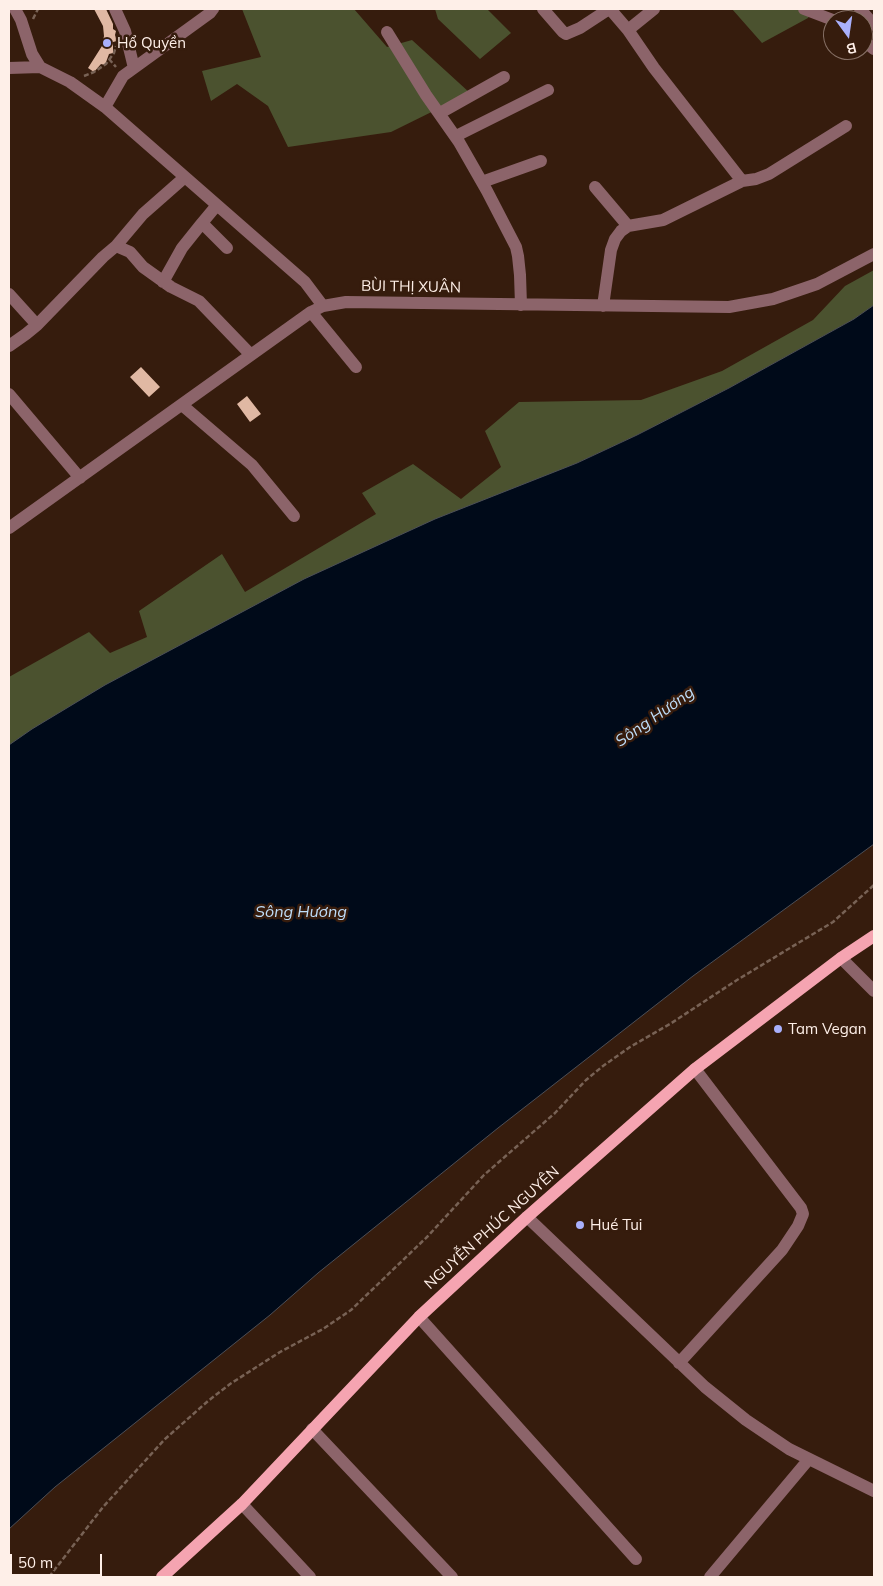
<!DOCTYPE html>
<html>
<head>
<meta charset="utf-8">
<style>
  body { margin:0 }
  #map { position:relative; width:883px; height:1586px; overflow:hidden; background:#361c0d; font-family:Mulish,sans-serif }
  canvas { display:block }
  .frame { position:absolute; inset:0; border:10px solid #feefe8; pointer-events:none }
  .north { position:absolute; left:823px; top:10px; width:50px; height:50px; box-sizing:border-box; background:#361c0d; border:1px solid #867065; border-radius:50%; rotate:166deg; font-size:14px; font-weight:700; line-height:20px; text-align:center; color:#feefe8 }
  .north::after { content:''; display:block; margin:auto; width:18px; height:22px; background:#a9b0fc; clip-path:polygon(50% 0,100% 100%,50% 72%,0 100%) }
  .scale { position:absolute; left:10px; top:1554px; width:92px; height:22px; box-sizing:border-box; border:2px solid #feefe8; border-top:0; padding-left:6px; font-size:15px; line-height:18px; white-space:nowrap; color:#feefe8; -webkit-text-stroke:4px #361c0d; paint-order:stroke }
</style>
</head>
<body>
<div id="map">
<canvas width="883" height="1586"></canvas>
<div class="frame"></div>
<div class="north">B</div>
<div class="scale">50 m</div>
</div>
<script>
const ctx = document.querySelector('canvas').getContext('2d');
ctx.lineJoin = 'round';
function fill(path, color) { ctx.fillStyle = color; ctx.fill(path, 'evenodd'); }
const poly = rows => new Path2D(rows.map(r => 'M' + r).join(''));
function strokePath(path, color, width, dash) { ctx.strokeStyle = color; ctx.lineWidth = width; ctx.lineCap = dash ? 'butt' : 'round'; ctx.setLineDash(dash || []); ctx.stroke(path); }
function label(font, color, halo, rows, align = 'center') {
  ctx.font = font + ' Mulish,sans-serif'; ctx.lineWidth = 5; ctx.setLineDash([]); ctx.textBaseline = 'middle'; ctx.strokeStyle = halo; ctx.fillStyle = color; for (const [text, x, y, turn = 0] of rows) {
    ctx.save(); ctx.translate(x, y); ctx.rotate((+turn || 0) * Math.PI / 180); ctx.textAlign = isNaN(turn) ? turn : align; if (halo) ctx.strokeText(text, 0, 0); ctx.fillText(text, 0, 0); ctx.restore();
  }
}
const forest = poly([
  [242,9,354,9,387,47,412,40,470,93,391,132,288,147,268,106,237,84,211,101,202,71,261,57],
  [435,9,487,9,511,33,480,59,438,19],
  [732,9,814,9,808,18,762,43],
  [874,270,874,305,854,319,729,388,637,435,577,463,512,490,9,745,9,677,89,632,110,653,147,637,139,611,222,554,245,592,376,514,362,493,413,464,461,499,501,467,485,431,519,402,641,400,722,371,813,320,845,286]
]);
const water = poly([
  [874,305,874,844,693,976,498,1128,318,1273,270,1315,55,1487,9,1529,9,745,32,729,105,685,304,579,435,519,577,463,637,435,729,388,854,319,874,305]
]);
const building = poly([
  [94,9,106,9,113,24,113,29,116,31,115,35,117,41,113,42,113,53,109,54,105,65,101,64,94,72,88,68,102,46,104,36,103,26],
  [141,367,160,387,149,397,130,377],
  [247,396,261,414,250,422,237,404]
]);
const path = poly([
  [33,19,38,9],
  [109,59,116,67],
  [84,76,94,72,106,64,114,53,116,46],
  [49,1577,103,1507,165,1439,208,1401,230,1384,280,1352,323,1329,351,1310,428,1236,484,1175,555,1113,586,1080,603,1066,630,1047,670,1024,737,980,833,922,874,885]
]);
const minor = poly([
  [15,9,21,20,32,54,40,67],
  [115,9,125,31,134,68],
  [213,9,210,13,123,76,105,107,305,282,323,306],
  [543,9,563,32,566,34,580,28,609,9],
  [610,9,628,30,654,68,742,181],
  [804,9,833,20],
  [860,9,874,25],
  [628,30,654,9],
  [387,32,426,95,459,142,487,191,516,247,518,256,520,275,521,305],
  [863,40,874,49],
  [9,68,40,67,70,82,105,107],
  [440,113,504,77],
  [456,136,548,90],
  [482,182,541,161],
  [595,187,628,226],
  [217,205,202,223,227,248],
  [116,246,143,214,185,177],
  [163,282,182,248,202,223],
  [9,294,37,325],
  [603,306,611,250,615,239,621,231,628,226,663,220,742,181,756,179,769,174,846,126],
  [311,312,356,367],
  [9,346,26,334,37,325,103,257,116,246,130,252,143,267,171,287,199,301,251,355],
  [9,394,80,478],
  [182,405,252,465,294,516],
  [9,528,311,312,323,306,346,302,729,307,773,299,817,284,874,254],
  [841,958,874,991],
  [527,1217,705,1387,746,1420,789,1449,874,1491],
  [419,1317,636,1559],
  [679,1363,782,1250,798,1226,803,1214,801,1208,695,1069],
  [312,1429,452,1577],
  [242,1504,310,1577],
  [710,1577,809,1459]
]);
const major = poly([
  [162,1577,242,1504,419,1317,527,1217,695,1069,841,958,874,936]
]);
const markers = [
  [107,43,5,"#a9b0fc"],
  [778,1029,5,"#a9b0fc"],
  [580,1225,5,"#a9b0fc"]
];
const poiNames = [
  ["Hổ Quyền",117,43],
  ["Tam Vegan",788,1029],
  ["Hué Tui",590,1225]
];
const streetNames = [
  ["BÙI THỊ XUÂN",411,287,1],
  ["NGUYỄN PHÚC NGUYÊN",492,1228,-42]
];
const waterNames = [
  ["Sông Hương",655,717,-35],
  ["Sông Hương",301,912]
];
fill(forest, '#4b522f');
fill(water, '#000a19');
strokePath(water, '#4c4f57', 1);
fill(building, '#e0b8a3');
strokePath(path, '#786255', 2.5, [5, 2.5]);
strokePath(minor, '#8c646a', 12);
strokePath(major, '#f5a4b1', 12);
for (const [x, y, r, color] of markers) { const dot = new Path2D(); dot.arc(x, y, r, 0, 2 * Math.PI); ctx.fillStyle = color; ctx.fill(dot); strokePath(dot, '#361c0d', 2); }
label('15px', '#feefe8', '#361c0d', poiNames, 'left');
label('15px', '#feefe8', '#361c0d', streetNames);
label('italic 16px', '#beddf9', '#361c0d', waterNames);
</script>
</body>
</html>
